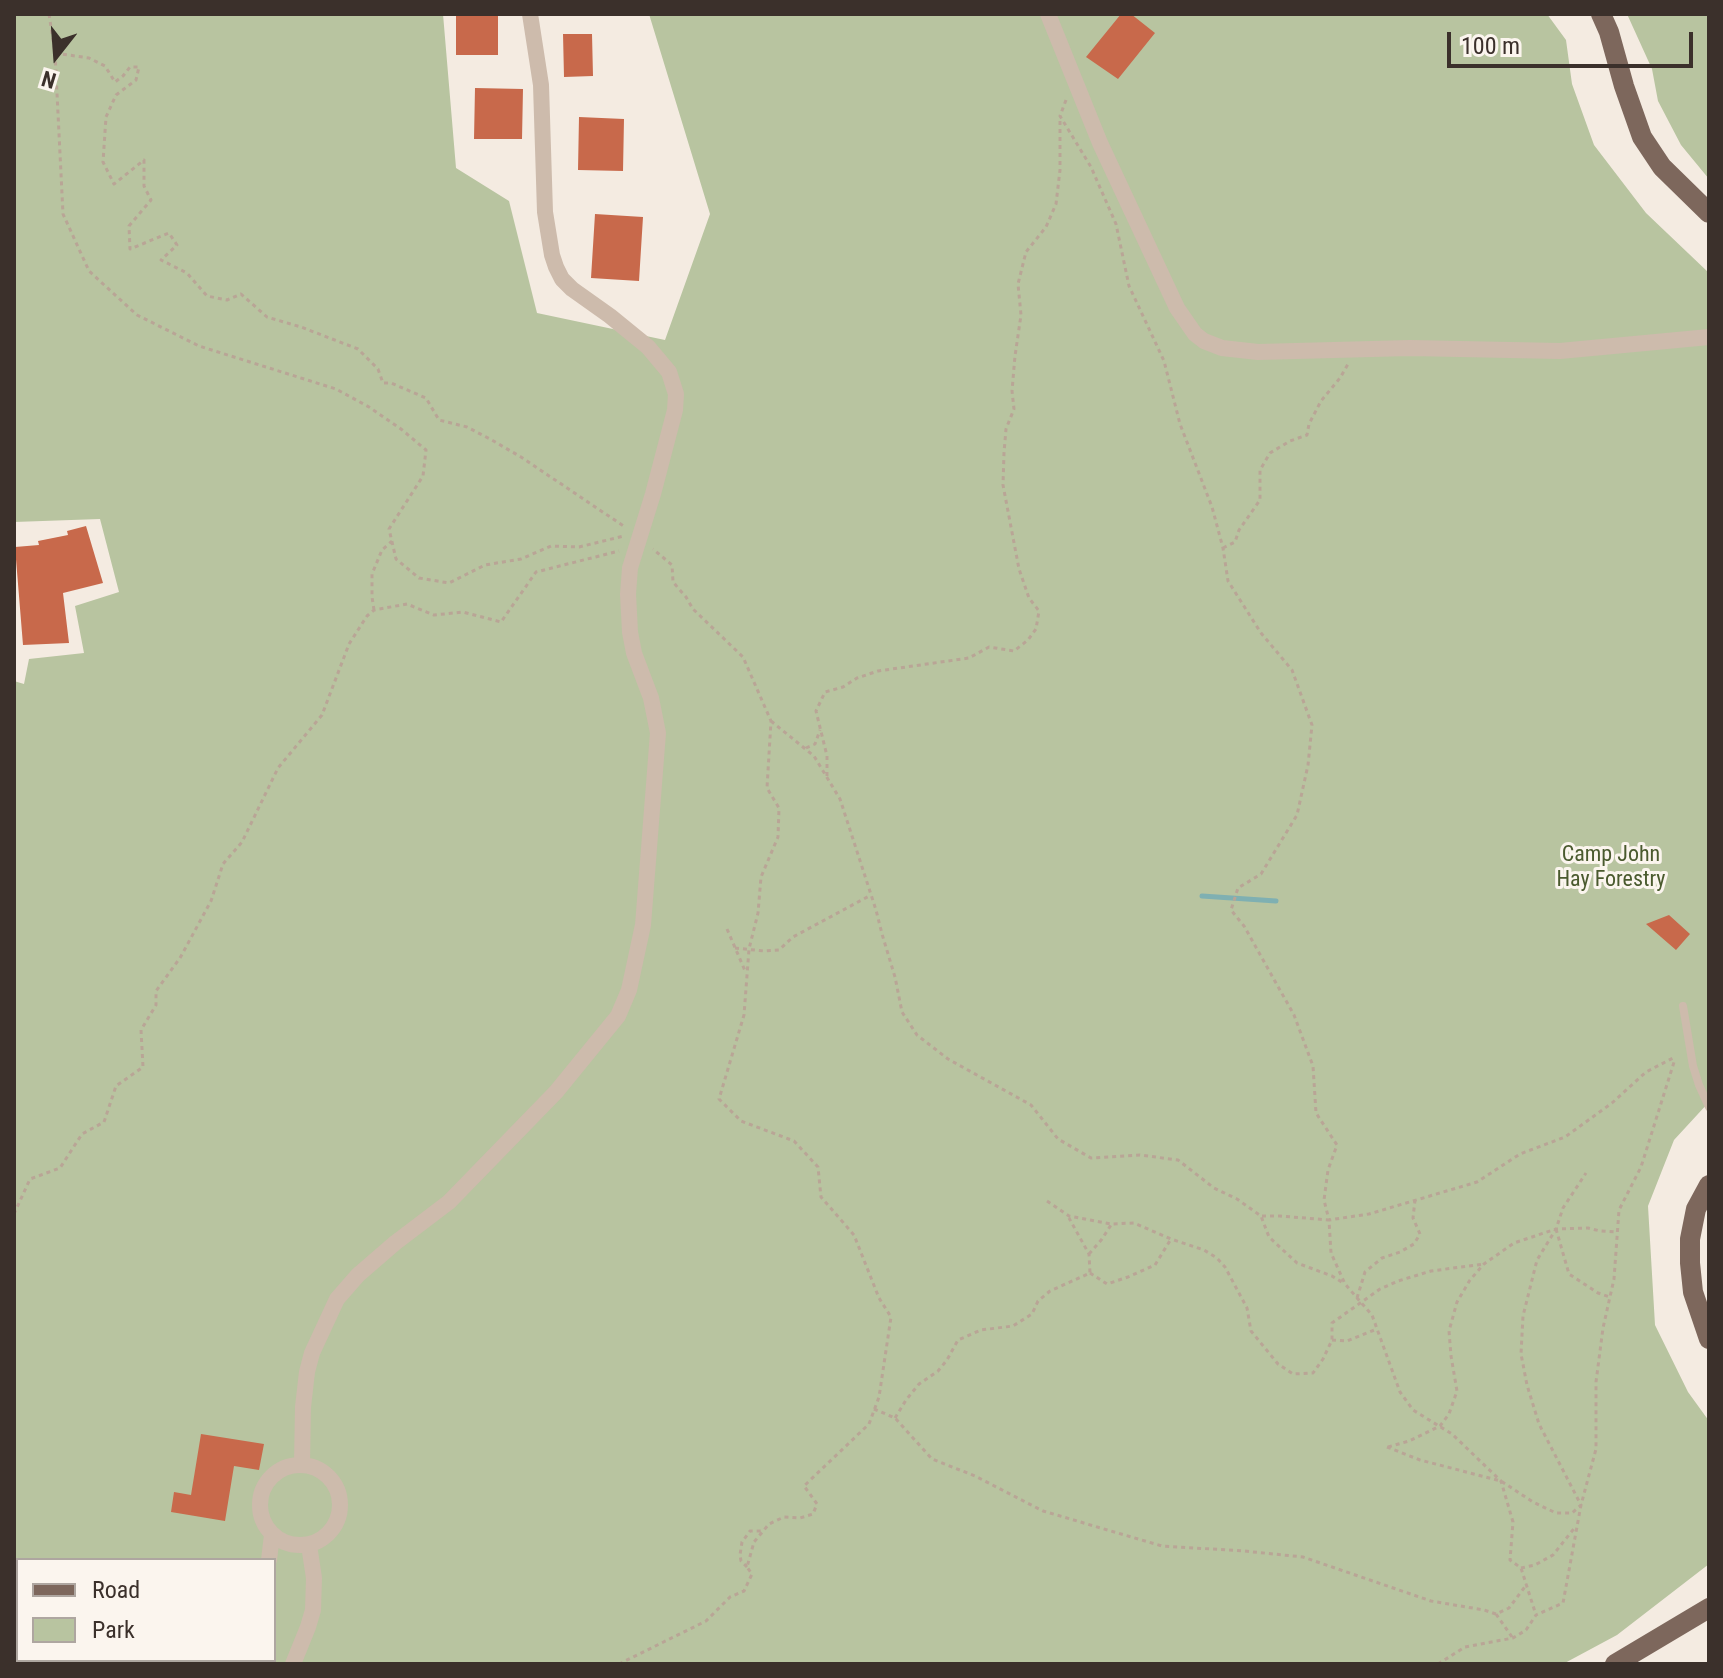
<!DOCTYPE html>
<html>
<head>
<meta charset="utf-8">
<style>
  body { margin:0 }
  #map { position:relative; width:1723px; height:1678px; overflow:hidden; background:#f4ebe1; font-family:"Roboto Condensed",sans-serif }
  canvas { display:block }
  .frame { position:absolute; inset:0; border:16px solid #3b302b; pointer-events:none }
  .legend { position:absolute; left:16px; top:1558px; width:260px; height:104px; box-sizing:border-box; background:#fbf5ee; border:2px solid #aea6a0; margin:0; padding:10px 14px; list-style:none; font-size:24px; color:#3b302b }
  .legend li { display:flex; align-items:center; gap:16px; height:40px }
  .legend b { width:40px; border:2px solid #aea6a0 }
  .north { position:absolute; left:16px; top:16px; width:80px; height:80px; -webkit-text-stroke:6px #fbf5ee; paint-order:stroke; rotate:197deg; font-size:22px; font-weight:700; line-height:32px; text-align:center; color:#3b302b }
  .north::after { content:''; display:block; margin:auto; width:28px; height:36px; background:#3b302b; clip-path:polygon(50% 0,100% 100%,50% 72%,0 100%) }
  .scale { position:absolute; left:1447px; top:32px; width:246px; height:36px; box-sizing:border-box; border:4px solid #3b302b; border-top:0; padding-left:10px; font-size:24px; line-height:28px; white-space:nowrap; color:#3b302b; -webkit-text-stroke:6px #fbf5ee; paint-order:stroke }
</style>
</head>
<body>
<div id="map">
<canvas width="1723" height="1678"></canvas>
<div class="frame"></div>
<ul class="legend">
<li><b style="height:10px;background:#7d675c"></b>Road</li>
<li><b style="height:22px;background:#b8c4a0"></b>Park</li>
</ul>
<div class="north">N</div>
<div class="scale">100 m</div>
</div>
<script>
const ctx = document.querySelector('canvas').getContext('2d');
ctx.lineJoin = 'round';
function fill(path, color) { ctx.fillStyle = color; ctx.fill(path, 'evenodd'); }
const poly = rows => new Path2D(rows.map(r => 'M' + r).join(''));
function strokePath(path, color, width, dash) { ctx.strokeStyle = color; ctx.lineWidth = width; ctx.lineCap = dash ? 'butt' : 'round'; ctx.setLineDash(dash || []); ctx.stroke(path); }
function label(font, color, halo, rows, align = 'center') {
  ctx.font = font + ' "Roboto Condensed",sans-serif'; ctx.lineWidth = 6; ctx.setLineDash([]); ctx.textBaseline = 'middle'; ctx.strokeStyle = halo; ctx.fillStyle = color; for (const [text, x, y, turn = 0] of rows) {
    ctx.save(); ctx.translate(x, y); ctx.rotate((+turn || 0) * Math.PI / 180); ctx.textAlign = isNaN(turn) ? turn : align; if (halo) ctx.strokeText(text, 0, 0); ctx.fillText(text, 0, 0); ctx.restore();
  }
}
const green = poly([
  [14,14,443,14,456,168,509,201,537,313,665,340,710,214,649,14,1547,14,1566,40,1572,84,1594,145,1646,213,1709,273,1709,1102,1674,1140,1648,1206,1655,1325,1688,1392,1709,1421,1709,1564,1617,1635,1563,1664,14,1664,14,681,24,684,29,659,84,653,75,606,119,592,100,519,14,522],
  [18,1560,274,1560,274,1660,18,1660],
  [1627,14,1709,14,1709,179,1681,145,1658,101,1652,69]
]);
const stream = poly([
  [1202,896,1276,901]
]);
const building = poly([
  [456,14,498,14,498,55,456,55],
  [1121,14,1131,14,1155,33,1118,79,1086,57],
  [563,34,592,34,593,76,564,77],
  [475,88,523,89,522,139,474,139],
  [579,117,624,119,623,171,578,170],
  [595,214,643,217,639,281,591,278],
  [86,526,103,583,63,593,69,643,23,645,15,547,39,545,38,541,68,535,67,531],
  [1669,915,1690,934,1676,950,1646,924],
  [201,1434,264,1444,259,1470,234,1466,225,1521,171,1512,174,1492,191,1495]
]);
const path = poly([
  [49,14,55,53,63,214,89,271,137,315,199,346,336,389,369,407,401,429,426,450,423,476,389,529,396,559,419,578,449,583,485,565,521,559,551,546,579,547,624,536],
  [55,53,89,58,105,66,115,82,123,76,130,67,139,67,136,80,116,95,106,117,103,162,114,184,144,160,144,186,151,200,129,226,130,249,169,233,177,245,161,260,187,273,207,296,227,300,241,294,267,317,301,327,358,349,378,369,383,383,391,383,426,398,439,420,467,427,490,439,521,457,625,527],
  [1066,100,1060,116,1091,167,1116,224,1129,286,1164,361,1180,424,1212,507,1223,548,1228,581,1261,633,1292,670,1312,725,1308,765,1297,815,1261,874,1238,888,1231,910,1244,926,1294,1015,1313,1066,1316,1113,1337,1145,1328,1170,1324,1200,1329,1220,1369,1214,1477,1182,1520,1154,1565,1137,1612,1103,1646,1072,1675,1057],
  [1223,548,1235,542,1239,530,1260,500,1260,470,1270,453,1290,441,1307,435,1309,424,1321,401,1340,378,1348,364],
  [374,610,372,597,372,574,382,550,392,541],
  [771,721,814,756,840,799,876,910,882,934,895,977,902,1012,917,1035,948,1059,1031,1105,1058,1139,1091,1158,1140,1155,1178,1160,1214,1188,1237,1199,1261,1216,1269,1237,1297,1263,1332,1276,1345,1284],
  [806,748,815,744,820,730],
  [827,776,827,756,816,711,825,692,843,687,857,678,878,671,969,658,989,647,1014,651,1028,640,1036,629,1039,611,1029,598,1019,569,1003,485,1004,453,1006,429,1014,409,1012,391,1015,356,1021,315,1018,284,1026,252,1046,227,1056,204,1060,170,1060,118],
  [727,929,746,973],
  [735,948,764,951,779,950,793,937,871,895],
  [1047,1201,1069,1216,1111,1224,1134,1223,1171,1239,1204,1250,1217,1258,1225,1267,1247,1308,1251,1331,1278,1364,1293,1374,1313,1373,1323,1359,1332,1340,1332,1323,1380,1289,1398,1281,1431,1271,1484,1264],
  [14,1214,30,1179,60,1168,82,1134,104,1122,116,1086,143,1067,141,1030,156,1005,156,991,180,958,211,901,223,864,242,842,278,768,322,715,349,644,367,616,374,610,407,604,434,615,463,612,501,622,536,572,619,551],
  [1262,1216,1280,1216,1329,1220,1331,1253,1345,1284,1372,1315,1400,1392,1413,1410,1452,1434,1501,1481,1513,1522,1510,1560,1521,1568,1536,1615],
  [1556,1229,1569,1274,1598,1293,1610,1297],
  [1089,1254,1102,1239,1111,1225],
  [1090,1273,1107,1284,1128,1277,1155,1265,1171,1239],
  [1357,1298,1365,1272,1382,1258,1400,1252,1414,1244,1420,1234,1413,1218,1415,1200],
  [1332,1340,1347,1341,1377,1329],
  [874,1409,895,1418,932,1459,975,1476,1043,1511,1162,1546,1244,1551,1303,1557,1431,1601,1484,1610,1496,1614,1509,1608,1527,1584],
  [895,1418,906,1400,919,1384,938,1371,947,1360,958,1340,981,1330,1013,1326,1032,1314,1038,1301,1050,1291,1090,1273,1089,1254,1069,1218],
  [1387,1447,1420,1460,1501,1481,1533,1502,1556,1513,1572,1513,1581,1505,1539,1424,1527,1385,1521,1354,1523,1316,1537,1260,1556,1229,1563,1208,1586,1173],
  [1388,1447,1409,1441,1440,1426,1449,1414,1457,1391,1451,1356,1449,1331,1457,1302,1470,1280,1484,1264,1514,1243,1556,1229,1588,1228,1600,1231,1617,1232],
  [747,1567,741,1561,740,1555,742,1542,750,1531,763,1531],
  [1521,1568,1535,1565,1553,1555,1576,1526],
  [1496,1614,1512,1637],
  [619,1664,706,1621,730,1597,744,1591,752,1574,747,1567,754,1542,769,1524,784,1517,800,1518,813,1514,817,1504,804,1486,869,1424,879,1397,891,1317,879,1298,854,1235,821,1197,818,1167,794,1141,741,1121,719,1099,744,1015,749,949,758,913,761,877,778,837,779,808,767,788,771,721,743,657,693,609,686,597,673,582,672,565,653,549],
  [1438,1664,1465,1647,1513,1638,1526,1630,1536,1615,1563,1603,1581,1505,1596,1449,1596,1382,1603,1328,1614,1279,1619,1210,1641,1167,1675,1059]
]);
const service = poly([
  [1683,1006,1693,1066,1699,1085,1709,1107]
]);
const minor = poly([
  [1048,14,1100,143,1177,308,1195,334,1204,341,1222,348,1258,352,1410,348,1560,351,1709,337],
  [302,1464,303,1407,307,1372,312,1353,337,1299,358,1275,395,1243,449,1202,556,1092,618,1016,629,990,643,925,658,733,651,698,634,653,630,632,628,594,630,568,653,494,675,410,676,394,669,372,648,347,610,316,572,289,562,279,556,267,552,255,545,212,541,85,530,14],
  '260 1505a40 40 0 1 1 80 0a40 40 0 1 1-80 0Z',
  [269,1560,272,1535],
  [293,1664,308,1627,313,1610,314,1578,309,1545]
]);
const primary = poly([
  [1601,14,1609,32,1624,86,1642,137,1662,167,1709,213],
  [1709,1185,1696,1209,1690,1239,1690,1263,1693,1292,1709,1339],
  [1615,1664,1709,1608]
]);
const parkNames = [
  ["Camp John",1611,855],
  ["Hay Forestry",1611,880]
];
fill(green, '#b8c4a0');
strokePath(stream, '#7fb0b2', 5);
fill(building, '#c8694b');
strokePath(path, '#b9a596', 3, [4, 4]);
strokePath(service, '#cdbbac', 8);
strokePath(minor, '#cdbbac', 16);
strokePath(primary, '#7d675c', 20);
label('22px', '#4a5a2e', '#fbf5ee', parkNames);
</script>
</body>
</html>
